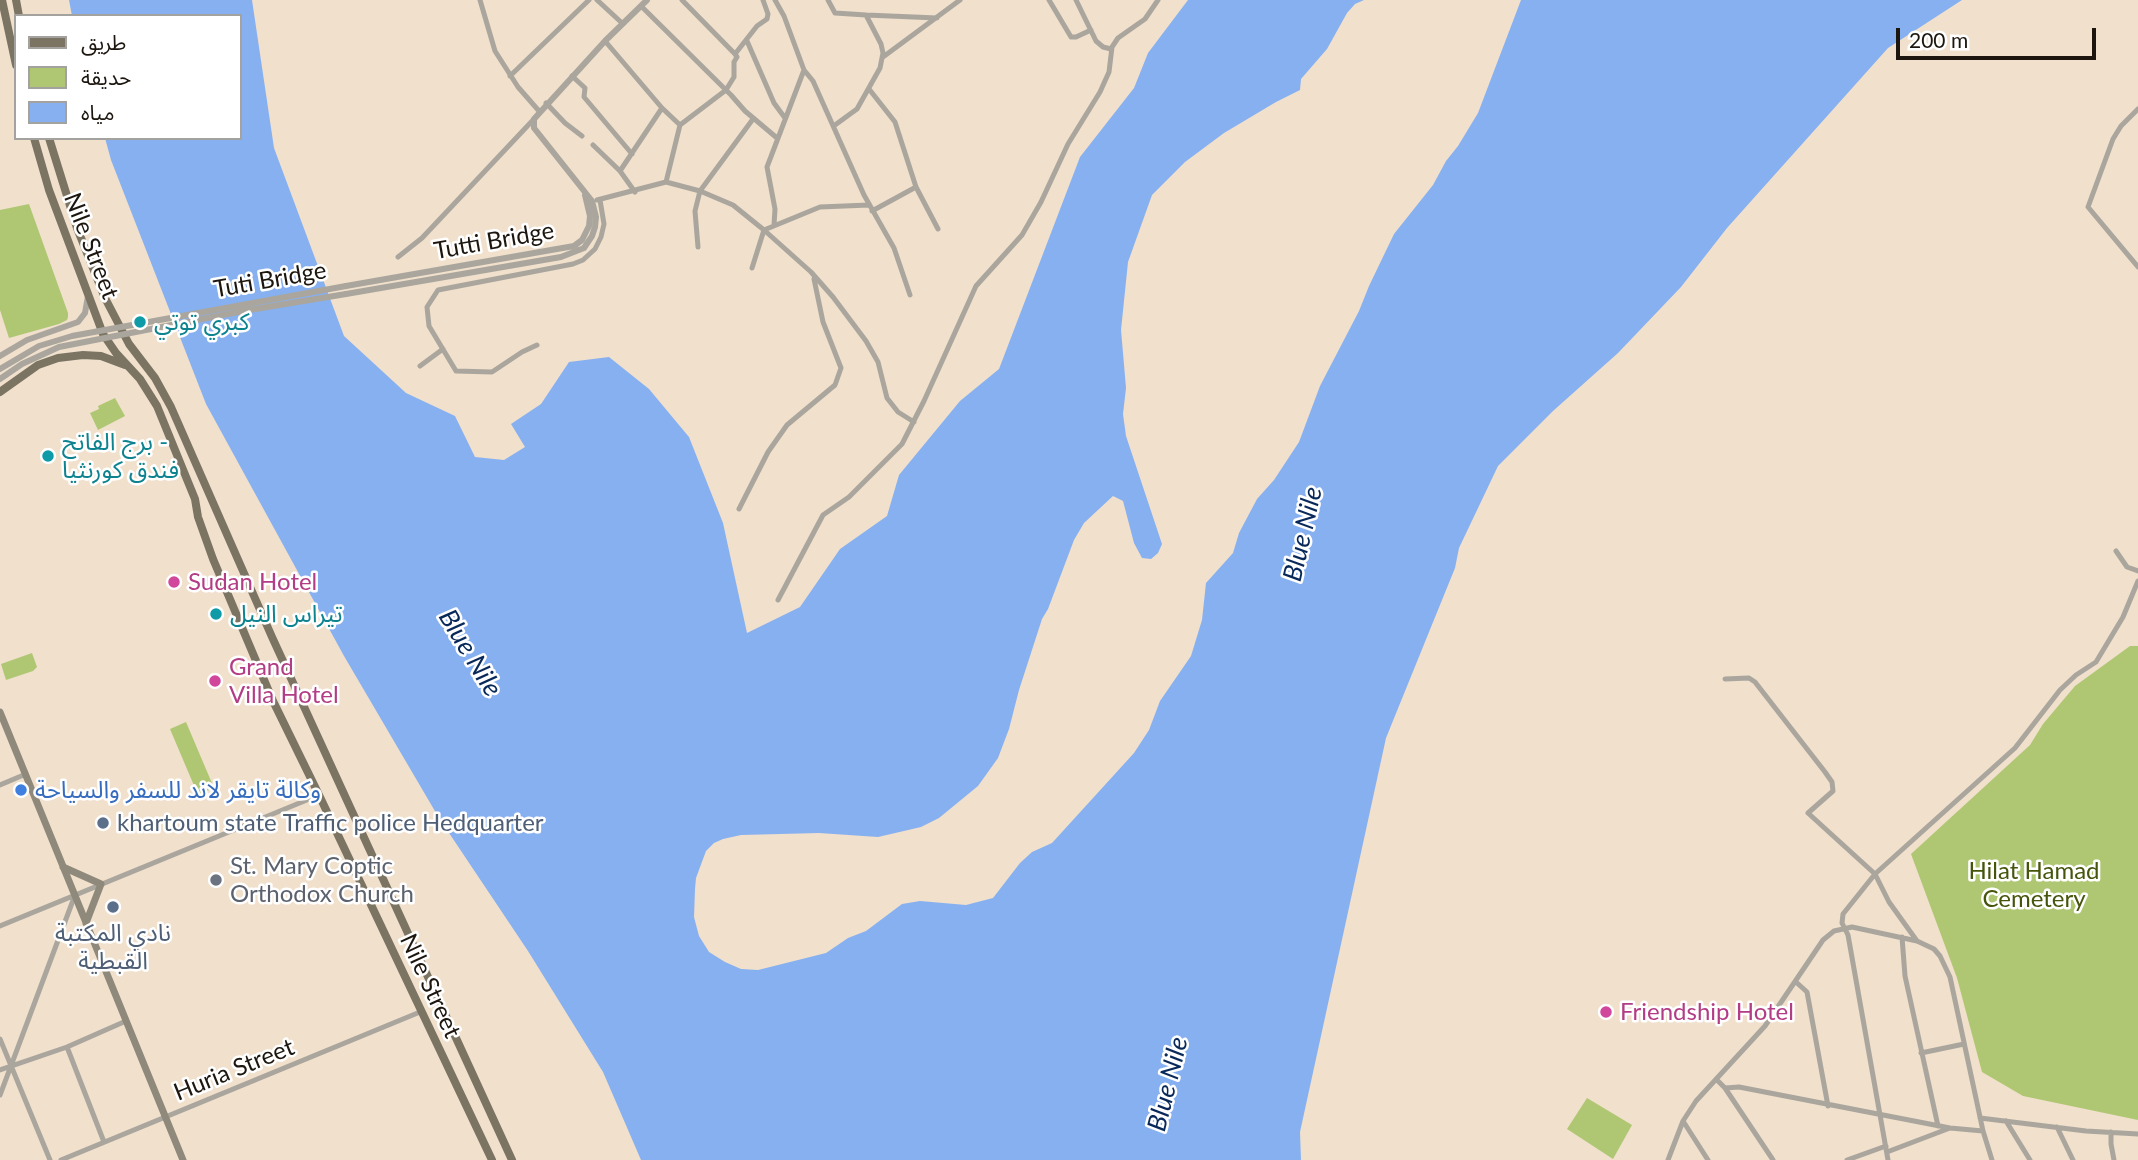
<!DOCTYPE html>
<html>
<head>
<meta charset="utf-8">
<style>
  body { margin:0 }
  #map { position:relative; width:2138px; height:1160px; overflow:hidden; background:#f0e0cc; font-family:Lato,"Noto Sans Arabic",sans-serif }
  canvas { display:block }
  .legend { position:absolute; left:14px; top:14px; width:228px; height:126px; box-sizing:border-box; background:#fff; border:2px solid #a4a29f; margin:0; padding:9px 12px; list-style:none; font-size:21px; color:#1c160f }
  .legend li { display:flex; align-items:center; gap:14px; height:35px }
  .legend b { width:35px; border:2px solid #a4a29f }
  .scale { position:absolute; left:1896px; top:28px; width:200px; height:32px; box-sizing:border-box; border:4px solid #1c160f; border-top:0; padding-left:9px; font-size:21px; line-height:24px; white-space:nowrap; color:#1c160f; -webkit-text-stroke:5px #fff; paint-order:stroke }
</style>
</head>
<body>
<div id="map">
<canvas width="2138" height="1160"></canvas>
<ul class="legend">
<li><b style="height:9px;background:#7b7463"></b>طريق</li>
<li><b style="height:19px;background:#afc773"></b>حديقة</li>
<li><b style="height:19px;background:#87b0f1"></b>مياه</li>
</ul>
<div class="scale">200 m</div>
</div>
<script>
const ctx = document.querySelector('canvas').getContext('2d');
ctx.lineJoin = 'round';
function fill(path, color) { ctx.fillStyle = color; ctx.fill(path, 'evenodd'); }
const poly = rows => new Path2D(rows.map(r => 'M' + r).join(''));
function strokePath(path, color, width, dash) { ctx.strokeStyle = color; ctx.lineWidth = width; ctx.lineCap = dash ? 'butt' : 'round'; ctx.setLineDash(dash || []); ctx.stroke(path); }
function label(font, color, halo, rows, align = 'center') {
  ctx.font = font + ' Lato,"Noto Sans Arabic",sans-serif'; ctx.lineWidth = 5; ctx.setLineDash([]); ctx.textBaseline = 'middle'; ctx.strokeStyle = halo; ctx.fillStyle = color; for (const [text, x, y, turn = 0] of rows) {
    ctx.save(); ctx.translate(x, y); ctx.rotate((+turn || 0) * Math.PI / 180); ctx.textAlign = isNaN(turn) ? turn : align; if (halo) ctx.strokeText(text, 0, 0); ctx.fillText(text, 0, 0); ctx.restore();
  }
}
const green = poly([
  [29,204,68,313,68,317,67,320,59,324,9,338,0,310,0,210],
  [115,398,125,416,98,430,90,413,99,409,98,406],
  [2130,646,2138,646,2138,1120,2023,1096,1982,1072,1957,978,1911,854,2030,745,2043,724,2075,686],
  [32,653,37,667,33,671,6,680,1,664],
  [186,722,214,788,198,795,170,729],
  [1587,1098,1632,1125,1613,1159,1567,1129]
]);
const water = poly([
  [69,0,252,0,274,148,344,336,406,393,455,416,475,457,504,460,525,447,511,424,541,404,569,362,609,357,649,389,689,437,723,523,747,633,800,607,840,549,887,516,899,475,960,401,999,369,1080,157,1134,88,1148,53,1188,0,1364,0,1355,4,1347,13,1327,49,1301,79,1300,90,1276,102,1224,133,1185,162,1152,195,1128,262,1121,330,1126,388,1123,414,1126,436,1162,544,1158,553,1151,559,1142,558,1134,543,1123,501,1113,496,1084,523,1074,540,1048,609,1042,619,1019,690,1009,729,998,758,978,786,939,818,921,827,878,837,819,833,741,835,723,839,714,843,706,851,696,878,695,889,694,917,699,936,709,952,725,962,741,969,758,970,826,953,848,938,866,931,902,904,920,901,966,905,993,898,1020,863,1032,852,1052,843,1134,753,1149,730,1160,701,1191,656,1202,620,1206,583,1233,553,1239,533,1257,499,1274,480,1299,442,1320,386,1359,311,1369,286,1394,234,1433,185,1446,161,1458,146,1478,113,1521,0,1962,0,1888,48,1727,228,1681,287,1618,353,1553,411,1498,466,1459,548,1455,568,1386,738,1300,1132,1301,1160,641,1160,603,1072,528,951,439,818,344,656,206,404,111,160,105,138,240,138,240,16,72,16]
]);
const minor = poly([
  [480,0,495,51,518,87,539,111],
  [597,0,622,23],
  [775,0,784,16,804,70,813,81,864,195,894,248,910,295],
  [828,0,835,13,866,15,881,44,883,53,880,68,857,109,835,125],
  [1049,0,1071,37,1076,37,1091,30],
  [1076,0,1096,41,1103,47,1111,49],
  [641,6,731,95,745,111,777,138],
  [866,15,937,18],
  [605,41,662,108,680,125],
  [747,41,774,103,785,118],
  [735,54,757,26,767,19,768,14,763,0],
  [883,57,960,0],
  [510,76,589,0],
  [572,76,585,88,584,97,632,154],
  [869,89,895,122,916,187,938,229],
  [546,103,565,123,582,136],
  [2138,109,2121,126,2113,139,2088,207,2138,267],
  [593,145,620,171,635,192],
  [620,171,662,108],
  [666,182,700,191,733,205,764,230,820,207,869,205],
  [597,200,666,182,680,125,726,90,734,77,734,62,737,57,735,54,682,0],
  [872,211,916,187],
  [774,225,775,209,767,167,804,70],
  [698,247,695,211,700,191,753,119],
  [398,257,422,238,534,119],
  [752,268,764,230,811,272,833,297,866,341,878,362,887,398,898,412,914,422],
  [537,345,522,352,492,372,456,371,429,326,427,307,438,290,573,264,583,260,595,249,601,237,604,224,600,200],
  [420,366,443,349],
  [739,509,768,452,787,425,835,385,841,368,823,322,814,279],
  [2116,551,2127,567,2138,571],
  [778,600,823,515,849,497,902,444,924,401,976,286,1022,235,1041,202,1068,144,1100,92,1109,72,1112,47,1118,38,1145,19,1158,0],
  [1725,679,1749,678,1755,682,1825,772,1832,782,1833,791,1808,813,1875,874,1889,902,1917,941],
  [0,785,26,774],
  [0,926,319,795],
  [1902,937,1905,976,1938,1126],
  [1796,982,1807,992,1828,1106],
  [0,1039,50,1160],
  [67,1047,104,1142],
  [1921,1053,1964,1044],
  [0,1070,67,1047,126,1021],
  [1716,1079,1725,1088,1773,1160],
  [1725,1088,1739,1087,1950,1128,1983,1131],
  [0,1095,75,895],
  [1980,1118,2086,1131,2138,1134],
  [1683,1121,1708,1160],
  [2006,1121,2030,1160],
  [2057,1127,2073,1160],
  [2111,1132,2111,1144,2114,1160],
  [1887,1152,1950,1128],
  [61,1160,420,1012],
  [1668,1160,1683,1121,1696,1101,1765,1026,1823,940,1834,931,1852,927,1917,941,1934,949,1940,956,1950,977,1983,1131,1992,1160],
  [1847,1160,1886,1146],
  [1888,1160,1848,935,1842,923,1843,914,1875,874,2015,748,2060,690,2076,675,2096,662,2123,617,2138,581]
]);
const tertiary = poly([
  [346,286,574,246,582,240,589,226,590,216,585,195],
  [346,294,561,257,584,248,592,236,595,227,596,217,592,201,534,128,534,119,605,41,647,0],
  [0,356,27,340,78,322,85,313,88,296]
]);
const secondary = poly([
  [0,712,183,1160],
  [63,867,101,884,86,923]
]);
const primary = poly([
  [2,0,16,65],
  [16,0,19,16],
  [34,138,49,190,103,334,116,353,140,379,157,406,195,499,198,517,213,559,273,701,319,795,492,1160],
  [49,138,77,228,105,298,129,344,155,378,171,407,272,637,512,1160],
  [0,392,38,365,58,358,83,355,101,356,125,365]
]);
const tertiaryBridge = poly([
  [0,369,39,346,72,336,346,286],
  [0,379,22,364,59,347,243,311,346,294]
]);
const markers = [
  [140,322,7,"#0f9aa8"],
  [48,456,7,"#0f9aa8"],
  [174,582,7,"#d1479c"],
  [216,614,7,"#0f9aa8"],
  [215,681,7,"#d1479c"],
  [21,790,7,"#3f7fe0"],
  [103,823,7,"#5c6f8a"],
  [216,880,7,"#6b7280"],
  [113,907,7,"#5c6f8a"],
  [1606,1012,7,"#d1479c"]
];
const streetNames = [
  ["Tutti Bridge",494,241,-10],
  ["Nile Street",91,246,69],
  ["Tuti Bridge",270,280,-10],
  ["Nile Street",430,986,65],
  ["Huria Street",234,1070,-22]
];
const cultureNames = [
  ["كبري توتي",154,322],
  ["برج الفاتح -",62,442],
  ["فندق كورنثيا",62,470],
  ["تيراس النيل",230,614]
];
const hotelNames = [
  ["Sudan Hotel",188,582],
  ["Grand",229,667],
  ["Villa Hotel",229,695],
  ["Friendship Hotel",1620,1012]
];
const shopNames = [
  ["وكالة تايقر لاند للسفر والسياحة",35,790]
];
const serviceNames = [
  ["khartoum state Traffic police Hedquarter",117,823],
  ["نادي المكتبة",113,933,"center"],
  ["القبطية",113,961,"center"]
];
const worshipNames = [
  ["St. Mary Coptic",230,866],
  ["Orthodox Church",230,894]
];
const parkNames = [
  ["Hilat Hamad",2034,871],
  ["Cemetery",2034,899]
];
const waterNames = [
  ["Blue Nile",1303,534,-77],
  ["Blue Nile",470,653,59],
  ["Blue Nile",1168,1084,-76]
];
fill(green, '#afc773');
fill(water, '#87b0f1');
strokePath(minor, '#aaa69d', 5);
strokePath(tertiary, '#aaa69d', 6);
strokePath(secondary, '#8f897b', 7);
strokePath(primary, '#7b7463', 8);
strokePath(tertiaryBridge, '#aaa69d', 6);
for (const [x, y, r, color] of markers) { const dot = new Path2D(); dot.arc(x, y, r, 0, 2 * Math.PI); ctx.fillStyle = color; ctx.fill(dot); strokePath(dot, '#fff', 2.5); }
label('24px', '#1c160f', '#fff', streetNames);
label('24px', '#0d838f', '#fff', cultureNames, 'left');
label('24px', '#b23c85', '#fff', hotelNames, 'left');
label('24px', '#366cbe', '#fff', shopNames, 'left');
label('24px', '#4e5e75', '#fff', serviceNames, 'left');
label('24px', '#5b616d', '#fff', worshipNames, 'left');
label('24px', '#45550b', '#fff', parkNames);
label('italic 26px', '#082859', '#fff', waterNames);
</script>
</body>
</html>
